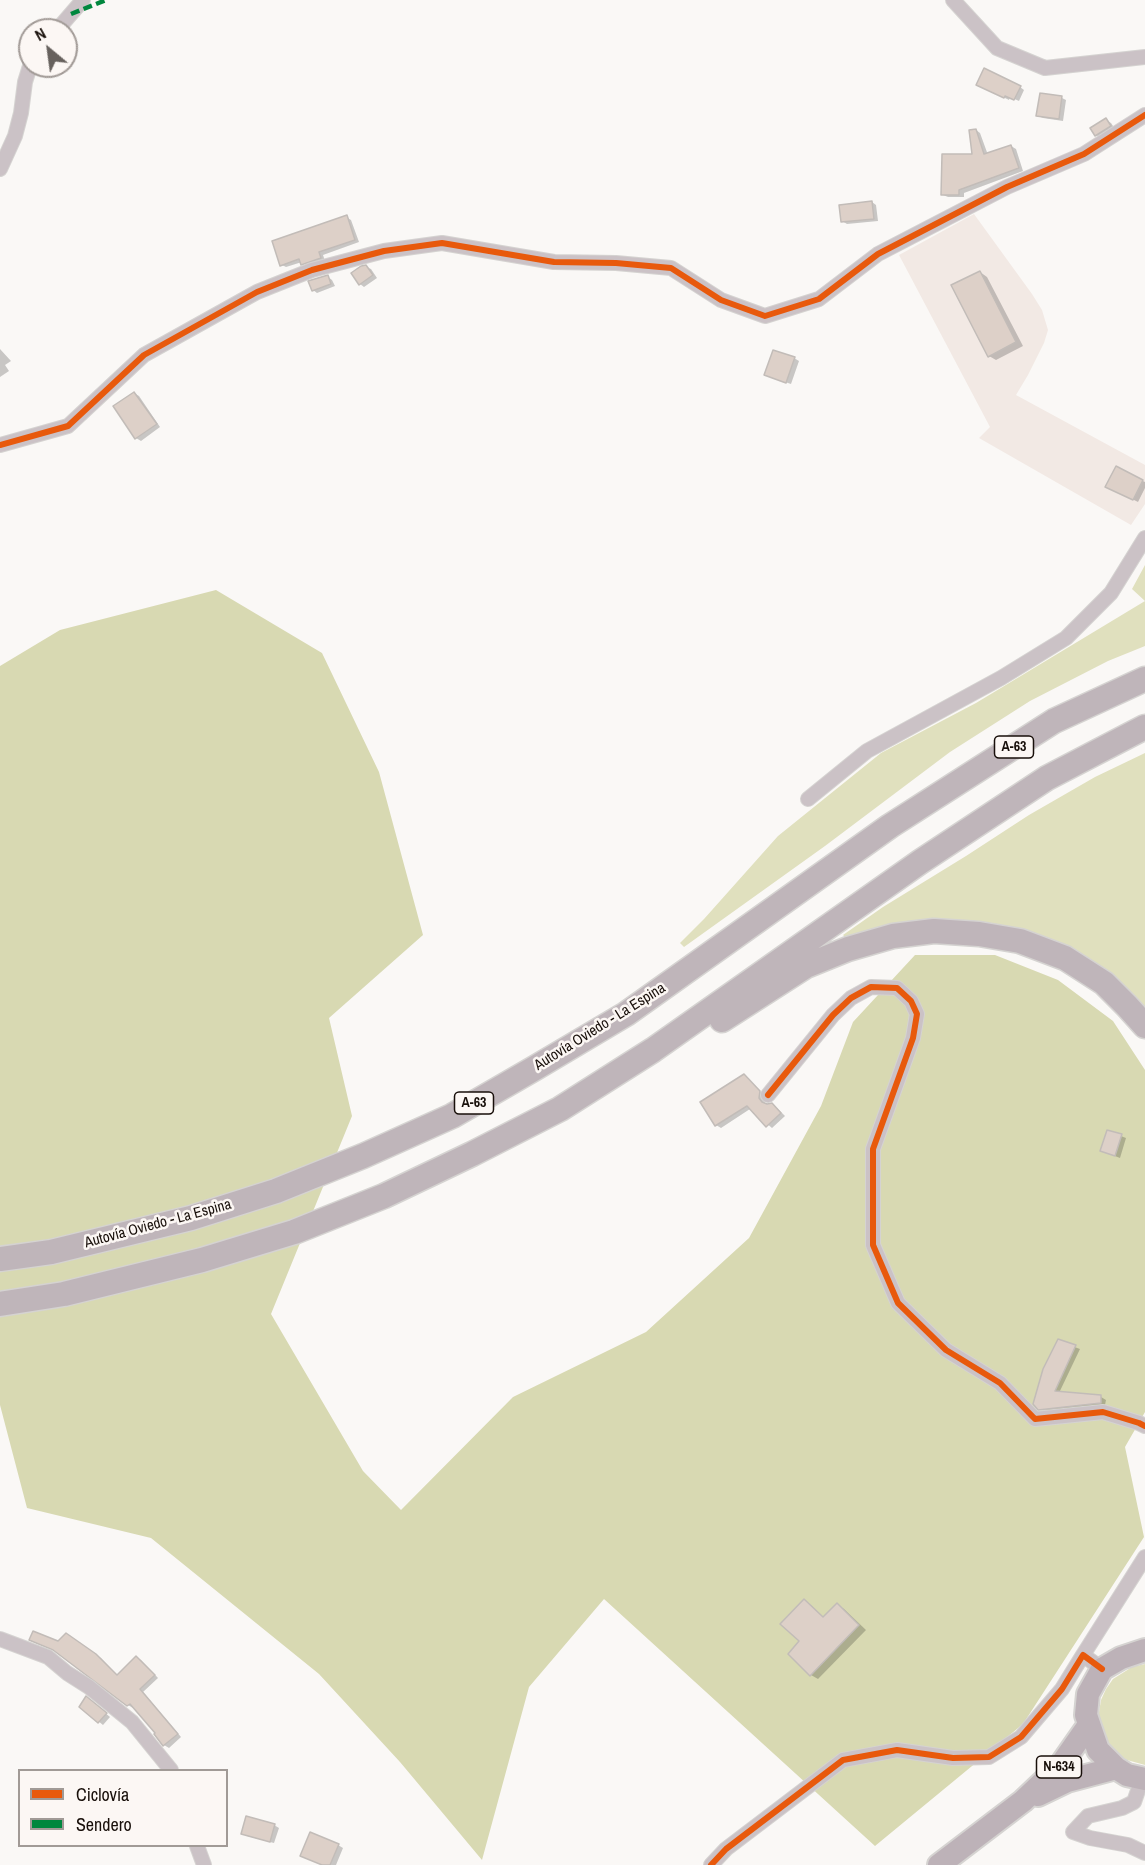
<!DOCTYPE html>
<html>
<head>
<meta charset="utf-8">
<style>
  body { margin:0 }
  #map { position:relative; width:1145px; height:1865px; overflow:hidden; background:#faf8f6; font-family:"Archivo Narrow",sans-serif }
  canvas { display:block }
  .legend { position:absolute; left:18px; top:1769px; width:210px; height:78px; box-sizing:border-box; background:#fcf7f4; border:2px solid #a19a96; margin:0; padding:8px 10px; list-style:none; font-size:18px; color:#180f0a }
  .legend li { display:flex; align-items:center; gap:12px; height:30px }
  .legend b { width:30px; border:2px solid #a19a96 }
  .north { position:absolute; left:18px; top:18px; width:60px; height:60px; box-sizing:border-box; background:#fcf7f4; border:2px solid #a19a96; border-radius:50%; rotate:331deg; font-size:16px; font-weight:700; line-height:24px; text-align:center; color:#180f0a }
  .north::after { content:''; display:block; margin:auto; width:21px; height:27px; background:#67615d; clip-path:polygon(50% 0,100% 100%,50% 72%,0 100%) }
</style>
</head>
<body>
<div id="map">
<canvas width="1145" height="1865"></canvas>
<ul class="legend">
<li><b style="height:8px;background:#e8590c"></b>Ciclovía</li>
<li><b style="height:8px;background:#00873e"></b>Sendero</li>
</ul>
<div class="north">N</div>
</div>
<script>
const ctx = document.querySelector('canvas').getContext('2d');
ctx.lineJoin = 'round';
function fill(path, color) { ctx.fillStyle = color; ctx.fill(path, 'evenodd'); }
const poly = rows => new Path2D(rows.map(r => 'M' + r).join(''));
function strokePath(path, color, width, dash) { ctx.strokeStyle = color; ctx.lineWidth = width; ctx.lineCap = dash ? 'butt' : 'round'; ctx.setLineDash(dash || []); ctx.stroke(path); }
function label(font, color, halo, rows, align = 'center') {
  ctx.font = font + ' "Archivo Narrow",sans-serif'; ctx.lineWidth = 5; ctx.setLineDash([]); ctx.textBaseline = 'middle'; ctx.strokeStyle = halo; ctx.fillStyle = color; for (const [text, x, y, turn = 0] of rows) {
    ctx.save(); ctx.translate(x, y); ctx.rotate((+turn || 0) * Math.PI / 180); ctx.textAlign = isNaN(turn) ? turn : align; if (halo) ctx.strokeText(text, 0, 0); ctx.fillText(text, 0, 0); ctx.restore();
  }
}
const built = poly([
  [974,214,1032,294,1042,310,1048,330,1044,343,1028,375,1016,395,1145,465,1145,504,1131,525,979,438,990,427,899,255]
]);
const green = poly([
  [1145,565,1145,646,1108,661,1030,701,950,752,825,846,684,947,680,943,704,919,778,836,881,753,976,703,1145,601,1132,589],
  [1145,753,1145,1013,1041,939,846,938,843,935,883,907,966,856,1029,815,1095,777],
  [1145,1664,1145,1765,1127,1760,1117,1754,1109,1745,1103,1735,1099,1724,1099,1712,1101,1700,1106,1689,1113,1679,1132,1667]
]);
const forest = poly([
  [216,590,322,653,379,772,423,935,329,1018,352,1116,271,1314,363,1471,401,1510,513,1397,646,1332,749,1238,821,1106,853,1022,915,955,995,955,1058,980,1113,1021,1145,1070,1145,1412,1125,1447,1144,1537,1023,1724,875,1846,604,1599,529,1687,482,1860,400,1762,319,1674,151,1538,27,1508,0,1405,0,666,60,630]
]);
const shadow = poly([
  [983,87,1020,87,1024,90,1019,101,1010,97,1009,100],
  [1062,98,1066,100,1063,121,1043,118,1038,116],
  [1106,120,1111,123,1115,129,1101,138,1096,135],
  [976,130,980,133,988,155,1011,146,1016,149,1023,171,964,193,964,197,948,197,943,195,974,156],
  [872,202,876,205,878,221,847,224,842,221],
  [346,217,351,220,359,242,323,255,325,261,307,266,302,262,286,267,282,265],
  [366,267,371,269,377,278,364,287,360,284],
  [980,272,987,277,1023,346,996,360,989,356],
  [328,277,332,280,335,286,317,293,313,290],
  [0,349,11,361,5,365,9,371,0,377],
  [794,358,799,361,791,384,770,377],
  [134,393,139,396,160,427,141,441,136,438],
  [1116,468,1145,482,1145,488,1138,502,1112,489],
  [744,1076,764,1095,764,1101,766,1105,771,1105,777,1108,785,1116,772,1128,750,1109,721,1128,716,1125,702,1103],
  [1108,1131,1126,1138,1120,1158,1102,1151],
  [1058,1341,1080,1349,1059,1393,1101,1397,1106,1400,1105,1405,1045,1411,1039,1408],
  [804,1601,812,1606,824,1618,837,1605,844,1609,866,1630,818,1679,811,1675,790,1654,801,1641],
  [71,1638,101,1658,118,1676,137,1658,141,1660,158,1678,143,1692,181,1737,169,1748,164,1745,156,1735,157,1733,134,1706,133,1708,128,1705,58,1643],
  [91,1701,110,1717,103,1725,81,1707],
  [274,1825,279,1828,274,1843,247,1836],
  [338,1845,343,1848,336,1865,324,1865]
]);
const building = poly([
  [984,68,1021,86,1014,100,1005,96,1004,98,976,85,984,68],
  [1040,93,1062,96,1059,119,1036,116,1040,93],
  [1106,118,1111,126,1095,136,1090,128,1106,118],
  [976,129,984,154,1011,145,1019,168,959,190,959,195,941,195,942,154,972,154,969,130,976,129],
  [872,201,874,219,841,222,839,205,872,201],
  [347,215,355,240,319,252,321,258,301,265,299,259,280,266,272,241,347,215],
  [366,265,373,275,359,285,351,273,361,266,366,265],
  [980,271,1016,342,988,357,951,285,980,271],
  [328,275,331,284,312,291,308,281,328,275],
  [773,350,795,357,786,383,764,375,773,350],
  [134,392,157,424,135,439,113,406,134,392],
  [1116,466,1143,480,1133,500,1105,487,1116,466],
  [744,1074,760,1091,759,1098,762,1102,767,1104,772,1103,781,1113,766,1127,747,1106,715,1126,700,1102,744,1074],
  [1107,1130,1122,1134,1115,1156,1100,1151,1107,1130],
  [1058,1339,1076,1345,1055,1391,1101,1395,1101,1403,1038,1410,1033,1404,1043,1369,1058,1339],
  [804,1599,823,1617,837,1603,859,1625,810,1676,788,1654,799,1641,780,1624,804,1599],
  [33,1631,58,1641,66,1633,96,1654,117,1675,136,1656,155,1675,140,1689,178,1734,163,1746,154,1734,155,1733,130,1704,127,1706,53,1650,29,1640,33,1631],
  [86,1696,107,1713,98,1723,79,1707,86,1696],
  [246,1816,275,1824,270,1842,241,1834,246,1816],
  [310,1832,339,1844,330,1865,322,1865,300,1856,310,1832]
]);
const minor = poly([
  [953,0,997,48,1045,68,1145,57],
  [57,30,83,0],
  [0,169,15,136,21,113,25,82,30,66],
  [0,445,68,426,144,355,257,292,312,270,384,251,442,243,554,262,616,263,671,268,721,300,765,316,819,299,878,254,1007,187,1084,154,1145,115],
  [808,799,867,751,1001,678,1066,638,1111,593,1145,538],
  [768,1095,833,1015,851,998,871,987,897,988,911,1001,917,1014,913,1038,873,1149,873,1245,898,1303,946,1350,1000,1383,1035,1419,1103,1412,1139,1423,1145,1426],
  [0,1639,48,1657,67,1673,89,1687,132,1722,171,1770],
  [1083,1655,1145,1557],
  [1142,1779,1134,1802,1122,1808,1088,1816,1073,1832,1090,1838,1128,1845,1145,1853],
  [197,1846,204,1865],
  [711,1865,726,1849,843,1760,897,1750,953,1758,989,1757,1021,1737,1062,1689,1083,1655,1102,1669]
]);
const trunk = poly([
  [1145,1650,1121,1658,1102,1669,1088,1694,1086,1715,1098,1750,1116,1768,1127,1775,1145,1779],
  [1038,1795,1067,1781,1116,1768],
  [939,1865,1023,1801,1060,1766,1088,1726]
]);
const motorway = poly([
  [722,1020,806,966,848,949,893,936,934,931,979,934,1020,941,1065,958,1104,983,1127,1006,1145,1026],
  [0,1259,51,1252,191,1218,276,1191,363,1156,452,1116,535,1068,626,1014,890,826,1054,721,1145,679],
  [0,1304,64,1294,202,1260,294,1232,384,1196,472,1154,560,1109,653,1050,920,862,1047,778,1145,727]
]);
const quiet = poly([
  [71,14,106,0]
]);
const cycleway = poly([
  [0,445,68,426,144,355,257,292,312,270,384,251,442,243,554,262,616,263,671,268,721,300,765,316,819,299,878,254,1007,187,1084,154,1145,115],
  [768,1095,833,1015,851,998,871,987,897,988,911,1001,917,1014,913,1038,873,1149,873,1245,898,1303,946,1350,1000,1383,1035,1419,1103,1412,1139,1423,1145,1426],
  [711,1865,726,1849,843,1760,897,1750,953,1758,989,1757,1021,1737,1062,1689,1083,1655,1102,1669]
]);
const shields = [
  [1014,747,39],
  [474,1103,39],
  [1059,1767,45]
];
const shieldNames = [
  ["A-63",1014,747],
  ["A-63",474,1103],
  ["N-634",1059,1767]
];
const streetNames = [
  ["Autovía Oviedo - La Espina",600,1027,-32],
  ["Autovía Oviedo - La Espina",158,1224,-15]
];
fill(built, '#f2e9e4');
fill(green, '#e0e0be');
fill(forest, '#d8d9b2');
fill(shadow, '#0003');
fill(building, '#ddd0c8');
strokePath(building, '#c2bcb8', 1.5);
strokePath(minor, '#d5d3d1', 16);
strokePath(trunk, '#d5d3d1', 26);
strokePath(motorway, '#d5d3d1', 27);
strokePath(minor, '#cbc2c6', 14);
strokePath(trunk, '#bdb2b8', 22);
strokePath(motorway, '#bfb5ba', 24);
strokePath(quiet, '#00873e', 4.5, [9, 4.5]);
strokePath(cycleway, '#e8590c', 6);
for (const [x, y, w] of shields) { const box = new Path2D(); box.roundRect(x - w / 2, y - 11, w, 22, 4.5); ctx.fillStyle = '#fcf7f4'; ctx.fill(box); strokePath(box, '#180f0a', 1.5); }
label('bold 14px', '#180f0a', null, shieldNames);
label('15px', '#180f0a', '#fcf7f4', streetNames);
</script>
</body>
</html>
